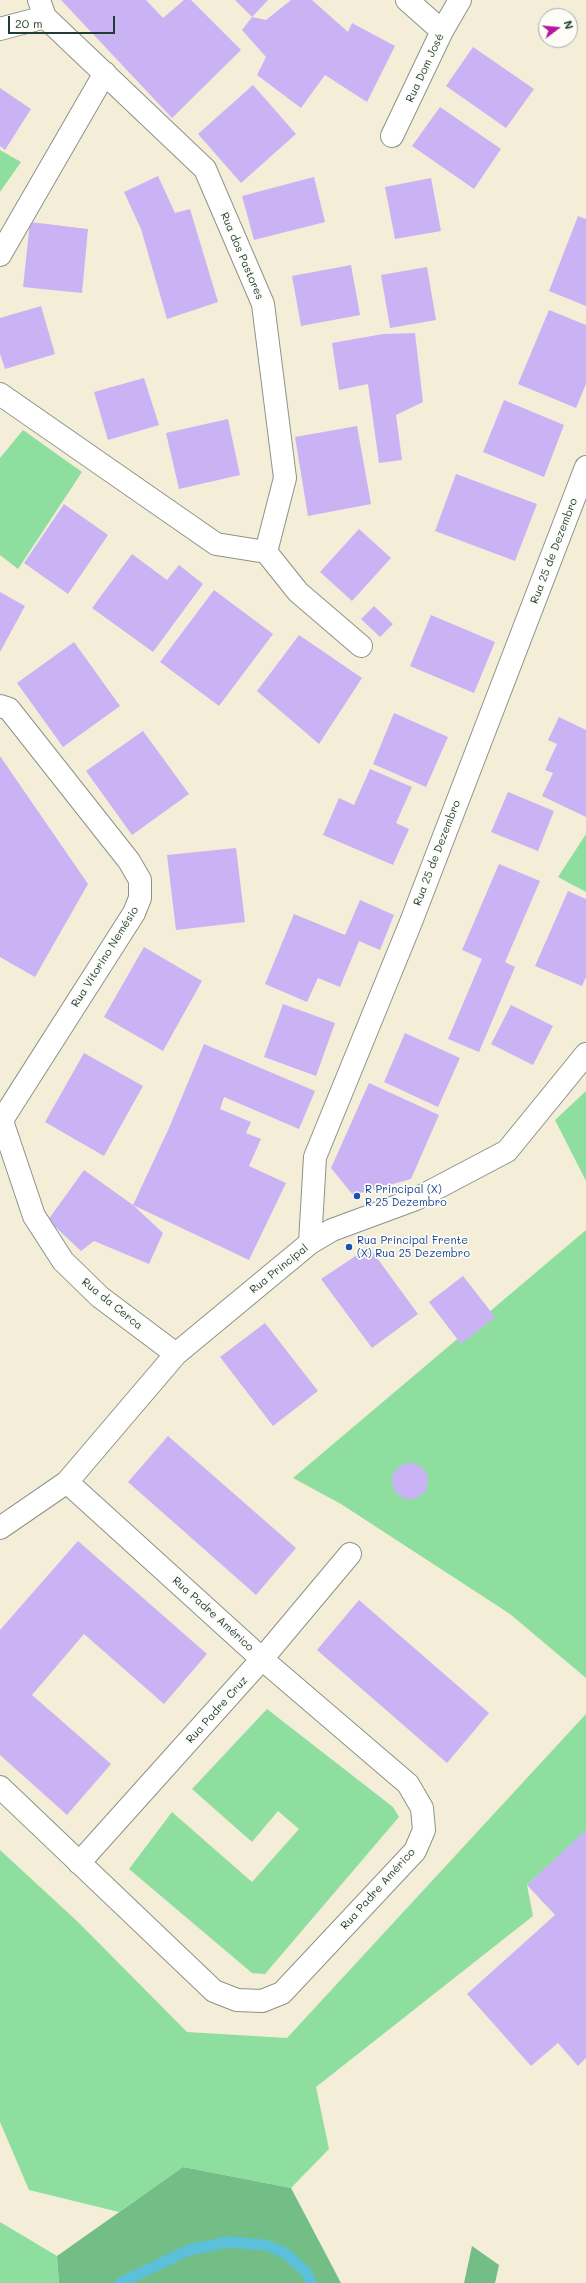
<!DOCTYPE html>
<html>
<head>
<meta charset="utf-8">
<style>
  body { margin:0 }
  #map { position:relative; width:586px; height:2283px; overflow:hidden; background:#f4edd8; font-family:Mali,sans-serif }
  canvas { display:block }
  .north { position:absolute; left:538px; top:8px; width:40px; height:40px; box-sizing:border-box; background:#fdfcf7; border:1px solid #a4b0a9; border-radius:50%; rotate:74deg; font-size:11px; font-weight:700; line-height:16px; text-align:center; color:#1f3d34 }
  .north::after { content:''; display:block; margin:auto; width:14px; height:18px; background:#b5179e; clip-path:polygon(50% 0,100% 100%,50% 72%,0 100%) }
  .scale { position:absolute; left:8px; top:16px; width:107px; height:18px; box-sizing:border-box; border:2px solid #1f3d34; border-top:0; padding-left:5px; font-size:12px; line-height:14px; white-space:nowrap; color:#1f3d34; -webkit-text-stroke:3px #fdfcf7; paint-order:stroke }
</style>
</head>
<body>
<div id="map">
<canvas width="586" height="2283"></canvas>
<div class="north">N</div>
<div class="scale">20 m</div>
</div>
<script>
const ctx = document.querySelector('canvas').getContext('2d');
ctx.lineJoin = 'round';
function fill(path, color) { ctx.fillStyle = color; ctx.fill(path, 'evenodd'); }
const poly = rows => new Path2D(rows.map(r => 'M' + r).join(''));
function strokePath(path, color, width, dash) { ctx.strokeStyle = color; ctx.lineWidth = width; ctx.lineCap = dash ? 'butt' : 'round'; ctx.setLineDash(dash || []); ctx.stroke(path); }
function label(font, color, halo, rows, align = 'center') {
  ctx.font = font + ' Mali,sans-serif'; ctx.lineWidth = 3.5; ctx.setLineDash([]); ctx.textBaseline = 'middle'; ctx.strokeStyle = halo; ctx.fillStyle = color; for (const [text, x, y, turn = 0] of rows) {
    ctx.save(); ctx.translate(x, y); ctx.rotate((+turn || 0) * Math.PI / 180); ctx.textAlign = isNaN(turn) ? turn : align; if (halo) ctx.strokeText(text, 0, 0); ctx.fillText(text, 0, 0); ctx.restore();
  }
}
const green = poly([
  [0,150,21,162,0,192],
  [23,430,82,472,18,569,0,555,0,458],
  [586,834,586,892,558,877],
  [586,1091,586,1181,555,1120],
  [586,1230,586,1678,510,1614,341,1504,293,1478],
  [267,1709,393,1807,399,1817,265,1974,252,1973,129,1869,172,1812,252,1882,299,1829,278,1811,252,1842,192,1789],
  [586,1714,586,1831,527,1885,533,1916,316,2087,329,2149,291,2188,183,2167,119,2212,29,2190,0,2122,0,1850,78,1922,187,2032,287,2038],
  [0,2222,57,2256,59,2283,0,2283]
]);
const forest = poly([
  [183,2167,291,2188,341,2283,59,2283,57,2256],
  [472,2246,499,2265,495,2283,464,2283]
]);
const stream = poly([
  [120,2283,189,2250,227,2242,266,2245,285,2253,307,2273,311,2283]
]);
const building = poly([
  [61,0,146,0,163,18,184,0,191,0,241,50,172,118],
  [235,0,268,0,252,17],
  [291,0,312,0,348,32,352,23,395,46,367,102,325,75,301,108,257,75,266,57,242,30,252,17,266,20],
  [473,47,534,89,506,128,446,86],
  [253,85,296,134,241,183,198,134],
  [0,88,31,109,5,150,0,146],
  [440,107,501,149,474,189,412,146],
  [158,176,175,213,190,209,218,302,167,319,141,229,124,192],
  [314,177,325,222,254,240,242,196],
  [431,178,441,231,395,239,385,187],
  [578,216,586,219,586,306,549,291],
  [30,222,88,229,82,293,23,287],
  [351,265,360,315,301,326,292,276],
  [427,267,436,320,390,328,381,275],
  [41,306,55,354,5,369,0,354,0,318],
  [549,310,586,325,586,384,576,408,518,384],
  [415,333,423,402,396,415,402,460,379,463,368,384,339,390,332,343,383,334],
  [144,378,159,425,108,440,94,392],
  [504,400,564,425,544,477,483,452],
  [228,419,240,475,179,489,166,433],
  [357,426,371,504,308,516,295,437],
  [456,474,537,504,515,561,435,531],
  [64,504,108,535,68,594,24,563],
  [359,529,391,558,352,601,320,572],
  [132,554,167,580,179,565,203,584,153,652,92,608],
  [214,590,273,634,219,706,160,662],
  [0,592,25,606,0,652],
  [374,606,393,624,380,637,361,619],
  [431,615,495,642,474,693,410,666],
  [299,635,362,678,319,744,257,691],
  [74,642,120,706,63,747,17,683],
  [394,713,448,737,426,787,373,764],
  [559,717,586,730,586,817,542,796,553,773,545,770,557,744,548,740],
  [143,731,189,794,132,835,86,771],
  [0,756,88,884,35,977,0,957],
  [370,769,412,787,396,823,409,829,393,865,323,835,339,798,354,805],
  [508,792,554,811,538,851,491,832],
  [236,848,245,922,176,930,167,855],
  [499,864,540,881,505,962,515,967,479,1052,448,1039,482,959,462,950],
  [568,891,586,899,586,977,582,986,535,966],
  [360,900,394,915,380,950,359,941,340,987,318,978,307,1002,265,984,294,914,345,935],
  [144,947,202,981,163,1051,104,1017],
  [283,1004,335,1023,316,1076,264,1057],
  [511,1005,553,1026,533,1065,491,1044],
  [405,1033,460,1058,438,1107,384,1082],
  [204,1044,315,1091,299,1129,224,1097,220,1109,251,1122,246,1133,261,1139,249,1166,286,1183,249,1260,133,1205,163,1233,149,1264,94,1241,81,1251,48,1220,84,1170,133,1205,169,1128],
  [84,1053,143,1086,104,1156,45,1122],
  [369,1083,439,1115,411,1179,353,1195,331,1168],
  [369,1247,418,1314,372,1348,321,1279],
  [463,1276,495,1317,461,1344,429,1302],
  [265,1323,318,1391,273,1426,220,1357],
  [168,1436,296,1548,256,1595,128,1482],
  '392 1481a18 18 0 1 1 36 0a18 18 0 1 1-36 0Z',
  [78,1541,207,1654,164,1704,84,1634,32,1695,111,1764,67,1815,0,1755,0,1630],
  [359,1600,489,1713,447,1763,317,1650],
  [586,1830,586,2058,578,2066,558,2043,531,2066,467,1994,555,1915,527,1885]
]);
const minor = poly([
  [39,0,45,17,205,169,263,304,285,478,266,552],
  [407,0,442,31],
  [0,29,45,17],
  [392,136,442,31,460,0],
  [0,255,105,73],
  [0,394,216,544,266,552,298,592,361,646],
  [0,706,9,709,129,861,140,880,140,898,134,913,2,1120],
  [0,1115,34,1216,63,1261,100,1297,176,1354],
  [310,1243,315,1157,411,922,586,467],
  [0,1528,67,1482,176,1354,310,1243,332,1230,416,1199,507,1151,586,1054],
  [0,1787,214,1991,237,2000,262,2001,282,1993,415,1851,424,1830,422,1808,408,1784,262,1659,67,1482],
  [79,1863,262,1659,350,1554]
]);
const markers = [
  [357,1196,4,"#1a4fb4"],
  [349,1247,4,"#1a4fb4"]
];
const streetNames = [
  ["Rua Dom José",425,68,-65],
  ["Rua dos Pastores",242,256,67],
  ["Rua 25 de Dezembro",554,551,-69],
  ["Rua 25 de Dezembro",437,853,-69],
  ["Rua Vitorino Nemésio",105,957,-58],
  ["Rua Principal",279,1269,-39],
  ["Rua da Cerca",112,1304,39],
  ["Rua Padre Américo",213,1614,42],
  ["Rua Padre Cruz",217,1710,-48],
  ["Rua Padre Américo",378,1889,-48]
];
const transitNames = [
  ["R Principal (X)",365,1190],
  ["R 25 Dezembro",365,1203],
  ["Rua Principal Frente",357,1241],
  ["(X) Rua 25 Dezembro",357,1254]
];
fill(green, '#8edf9f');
fill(forest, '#72be86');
strokePath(stream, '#5cc0da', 11);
fill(building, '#cab3f5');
strokePath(minor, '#8a9586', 24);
strokePath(minor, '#fff', 22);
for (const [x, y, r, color] of markers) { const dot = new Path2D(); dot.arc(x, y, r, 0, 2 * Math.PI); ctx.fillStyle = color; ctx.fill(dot); strokePath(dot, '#fdfcf7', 1.5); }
label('11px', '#1f3d34', '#fdfcf7', streetNames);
label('11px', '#164399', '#fdfcf7', transitNames, 'left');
</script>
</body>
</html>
